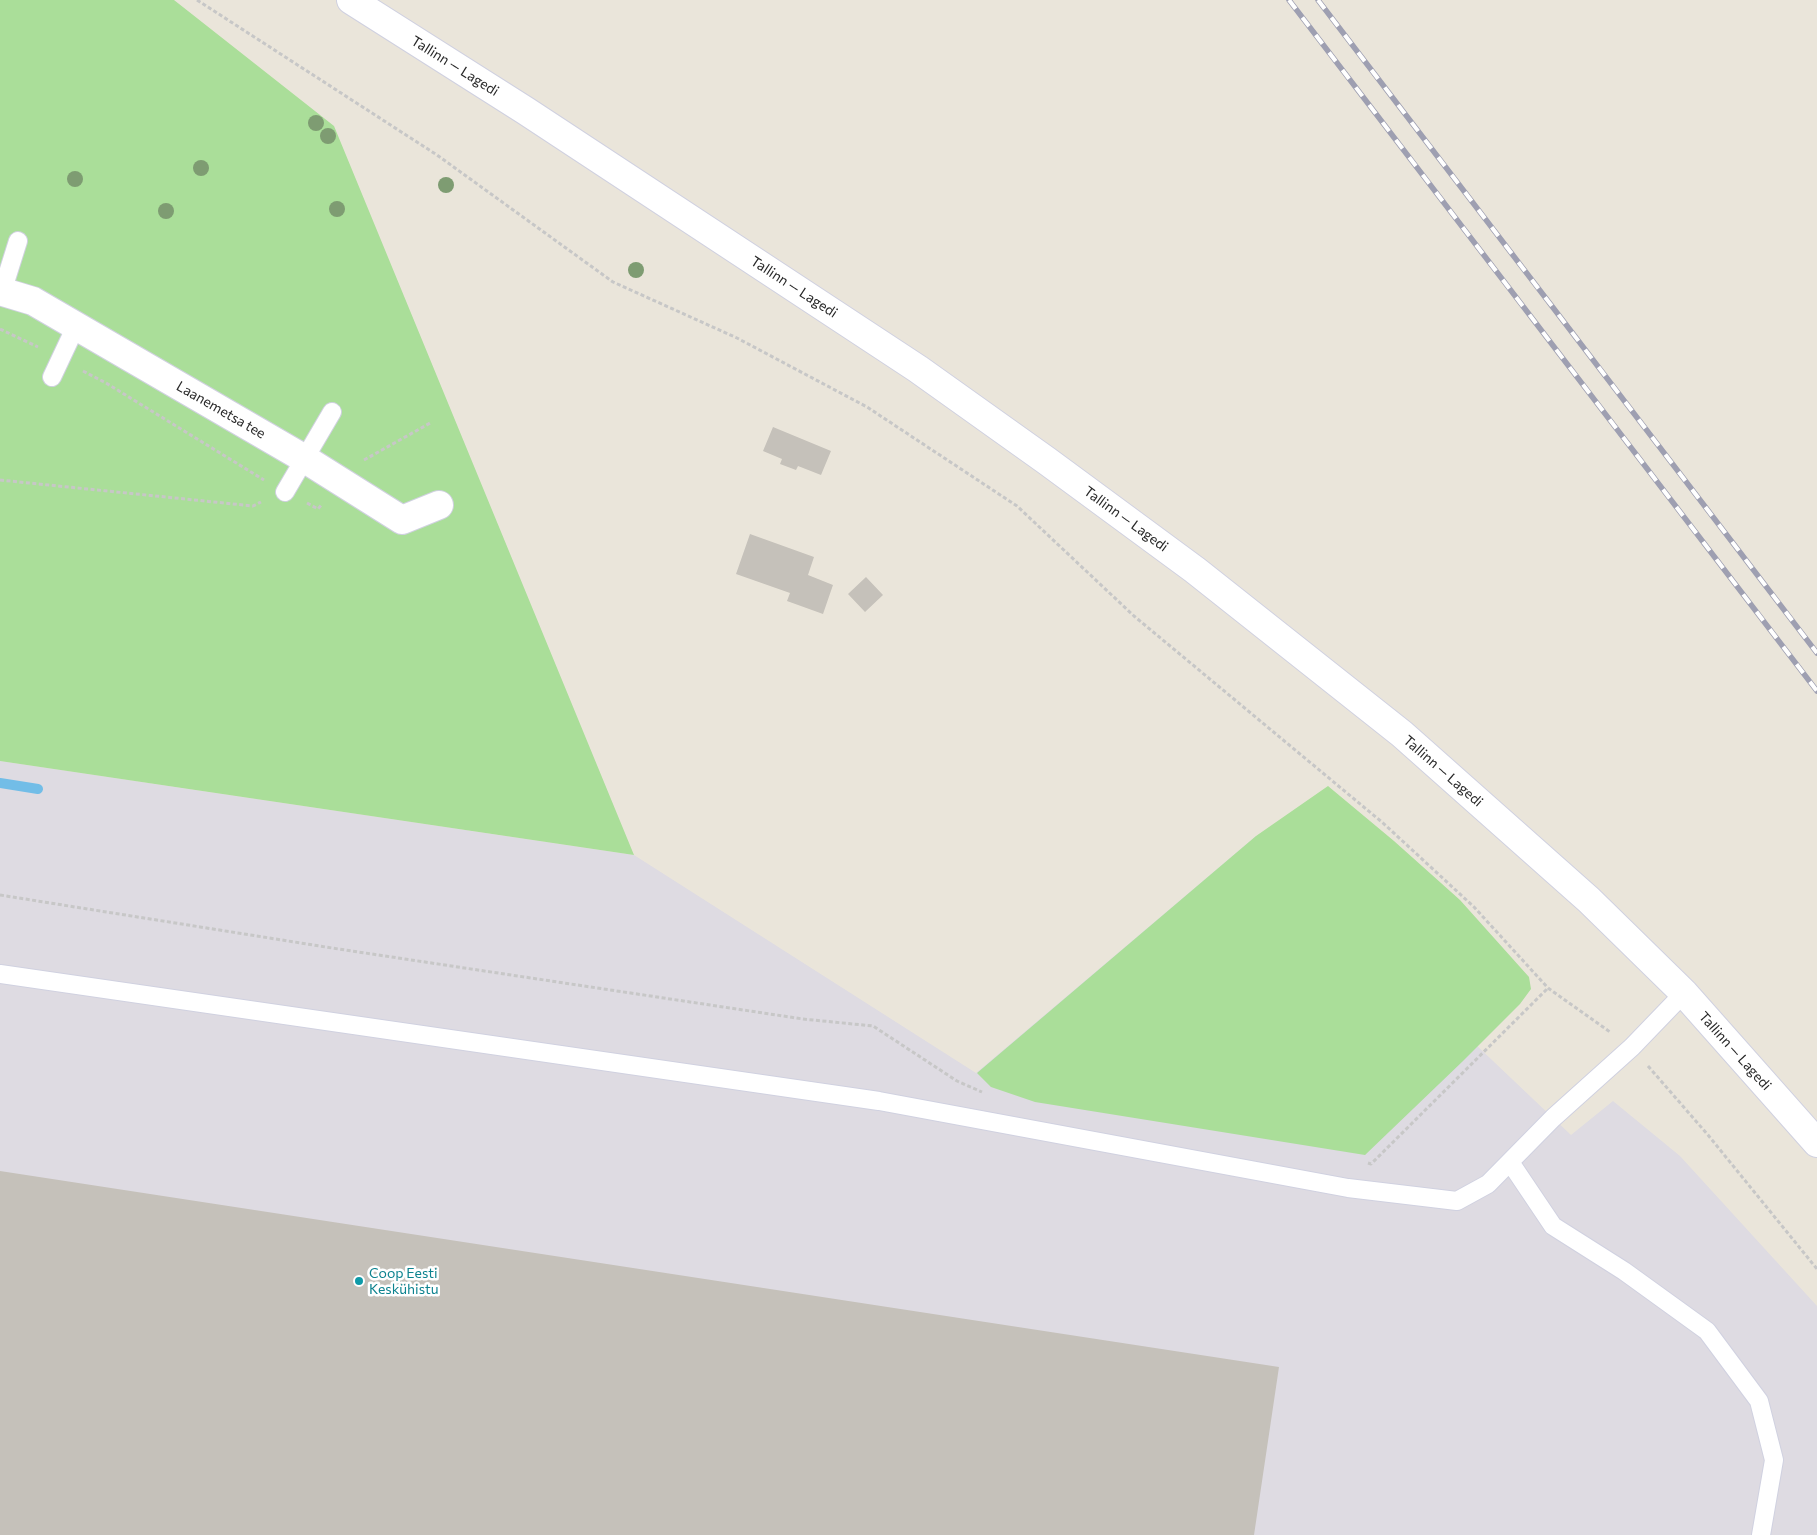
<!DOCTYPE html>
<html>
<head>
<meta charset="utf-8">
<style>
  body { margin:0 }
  canvas { display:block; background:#eae5da }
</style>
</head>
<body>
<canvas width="1817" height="1535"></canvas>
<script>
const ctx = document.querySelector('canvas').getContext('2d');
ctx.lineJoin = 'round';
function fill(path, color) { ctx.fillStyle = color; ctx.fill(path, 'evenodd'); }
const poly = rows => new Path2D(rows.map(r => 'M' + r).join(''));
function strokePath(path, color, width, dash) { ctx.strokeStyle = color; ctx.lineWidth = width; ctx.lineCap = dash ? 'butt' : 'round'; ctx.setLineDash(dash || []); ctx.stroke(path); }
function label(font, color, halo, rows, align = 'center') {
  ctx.font = font + ' Commissioner,sans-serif'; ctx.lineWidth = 5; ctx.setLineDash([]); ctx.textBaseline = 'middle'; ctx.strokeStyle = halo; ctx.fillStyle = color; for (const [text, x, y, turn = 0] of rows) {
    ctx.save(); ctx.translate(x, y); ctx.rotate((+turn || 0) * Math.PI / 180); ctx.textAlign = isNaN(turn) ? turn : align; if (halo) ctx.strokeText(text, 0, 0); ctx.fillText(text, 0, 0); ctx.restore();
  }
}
const industrial = poly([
  [0,761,634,855,976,1073,1256,836,1571,1135,1613,1101,1680,1156,1817,1306,1817,1535,0,1535]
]);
const green = poly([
  [0,0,174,0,334,126,634,855,0,761],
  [1328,786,1394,841,1460,900,1529,977,1531,989,1520,1004,1463,1061,1365,1155,1035,1102,991,1087,977,1073,1256,836]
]);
const stream = poly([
  [0,783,38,789]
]);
const building = poly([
  [773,427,831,451,821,475,798,466,796,470,780,464,782,459,763,451],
  [750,534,814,557,808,575,833,585,823,614,787,601,790,593,736,574],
  [866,577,883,595,865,612,848,594],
  [0,1171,1279,1367,1254,1535,0,1535]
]);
const path = poly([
  [197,0,437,155,613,282,737,338,867,407,1017,506,1134,616,1383,823,1474,907,1548,988,1610,1032],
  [0,329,38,347],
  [83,371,106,383,264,480],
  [364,460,432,422],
  [0,480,253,506,261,502],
  [307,503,318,509,322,504],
  [0,895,332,948,803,1019,873,1026,957,1081,982,1092],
  [1648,1066,1708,1135,1817,1269],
  [1368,1163,1371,1164,1548,988]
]);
const service = poly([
  [2,292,18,241],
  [52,377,76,326],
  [285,492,332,412],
  [0,974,879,1101,1348,1188,1457,1201,1488,1184,1553,1118,1632,1047,1684,993],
  [1510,1162,1553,1226,1624,1271,1707,1331,1759,1401,1774,1460,1761,1535]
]);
const minor = poly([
  [0,291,33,301,305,459,402,520,439,505]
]);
const tertiary = poly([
  [351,0,526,111,918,369,1047,461,1195,570,1402,734,1589,900,1684,993,1817,1143]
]);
const rail = poly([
  [1289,0,1817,691],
  [1318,0,1817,653]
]);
const trees = [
  [316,123],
  [328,136],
  [201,168],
  [75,179],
  [446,185],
  [337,209],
  [166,211],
  [636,270]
];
const markers = [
  [359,1281,5,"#0f9aa8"]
];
const streetNames = [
  ["Tallinn — Lagedi",455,66,32],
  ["Tallinn — Lagedi",794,287,33],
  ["Laanemetsa tee",221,410,30],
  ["Tallinn — Lagedi",1126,519,36],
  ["Tallinn — Lagedi",1443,771,41],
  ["Tallinn — Lagedi",1735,1051,48]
];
const cultureNames = [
  ["Coop Eesti",369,1273],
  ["Keskühistu",369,1289]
];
fill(industrial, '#dedbe2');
fill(green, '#aade99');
strokePath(stream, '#72bde7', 10);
fill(building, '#c5c1ba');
strokePath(service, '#d0d1e0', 20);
strokePath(minor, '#d0d1e0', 30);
strokePath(tertiary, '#d0d1e0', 30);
strokePath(path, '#c7c7c7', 3, [4, 2.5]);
strokePath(service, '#fff', 18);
strokePath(minor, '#fff', 28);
strokePath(tertiary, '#fff', 28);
strokePath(rail, '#9e9fb1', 5.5);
strokePath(rail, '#fff', 4, [11]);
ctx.fillStyle = '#7e9c72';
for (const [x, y] of trees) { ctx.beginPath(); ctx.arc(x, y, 8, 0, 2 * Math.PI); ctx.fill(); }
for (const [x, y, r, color] of markers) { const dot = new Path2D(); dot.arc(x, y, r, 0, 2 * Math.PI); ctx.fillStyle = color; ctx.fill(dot); strokePath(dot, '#fff', 2); }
label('14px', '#282828', '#fff', streetNames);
label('14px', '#0d838f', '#fff', cultureNames, 'left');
</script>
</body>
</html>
